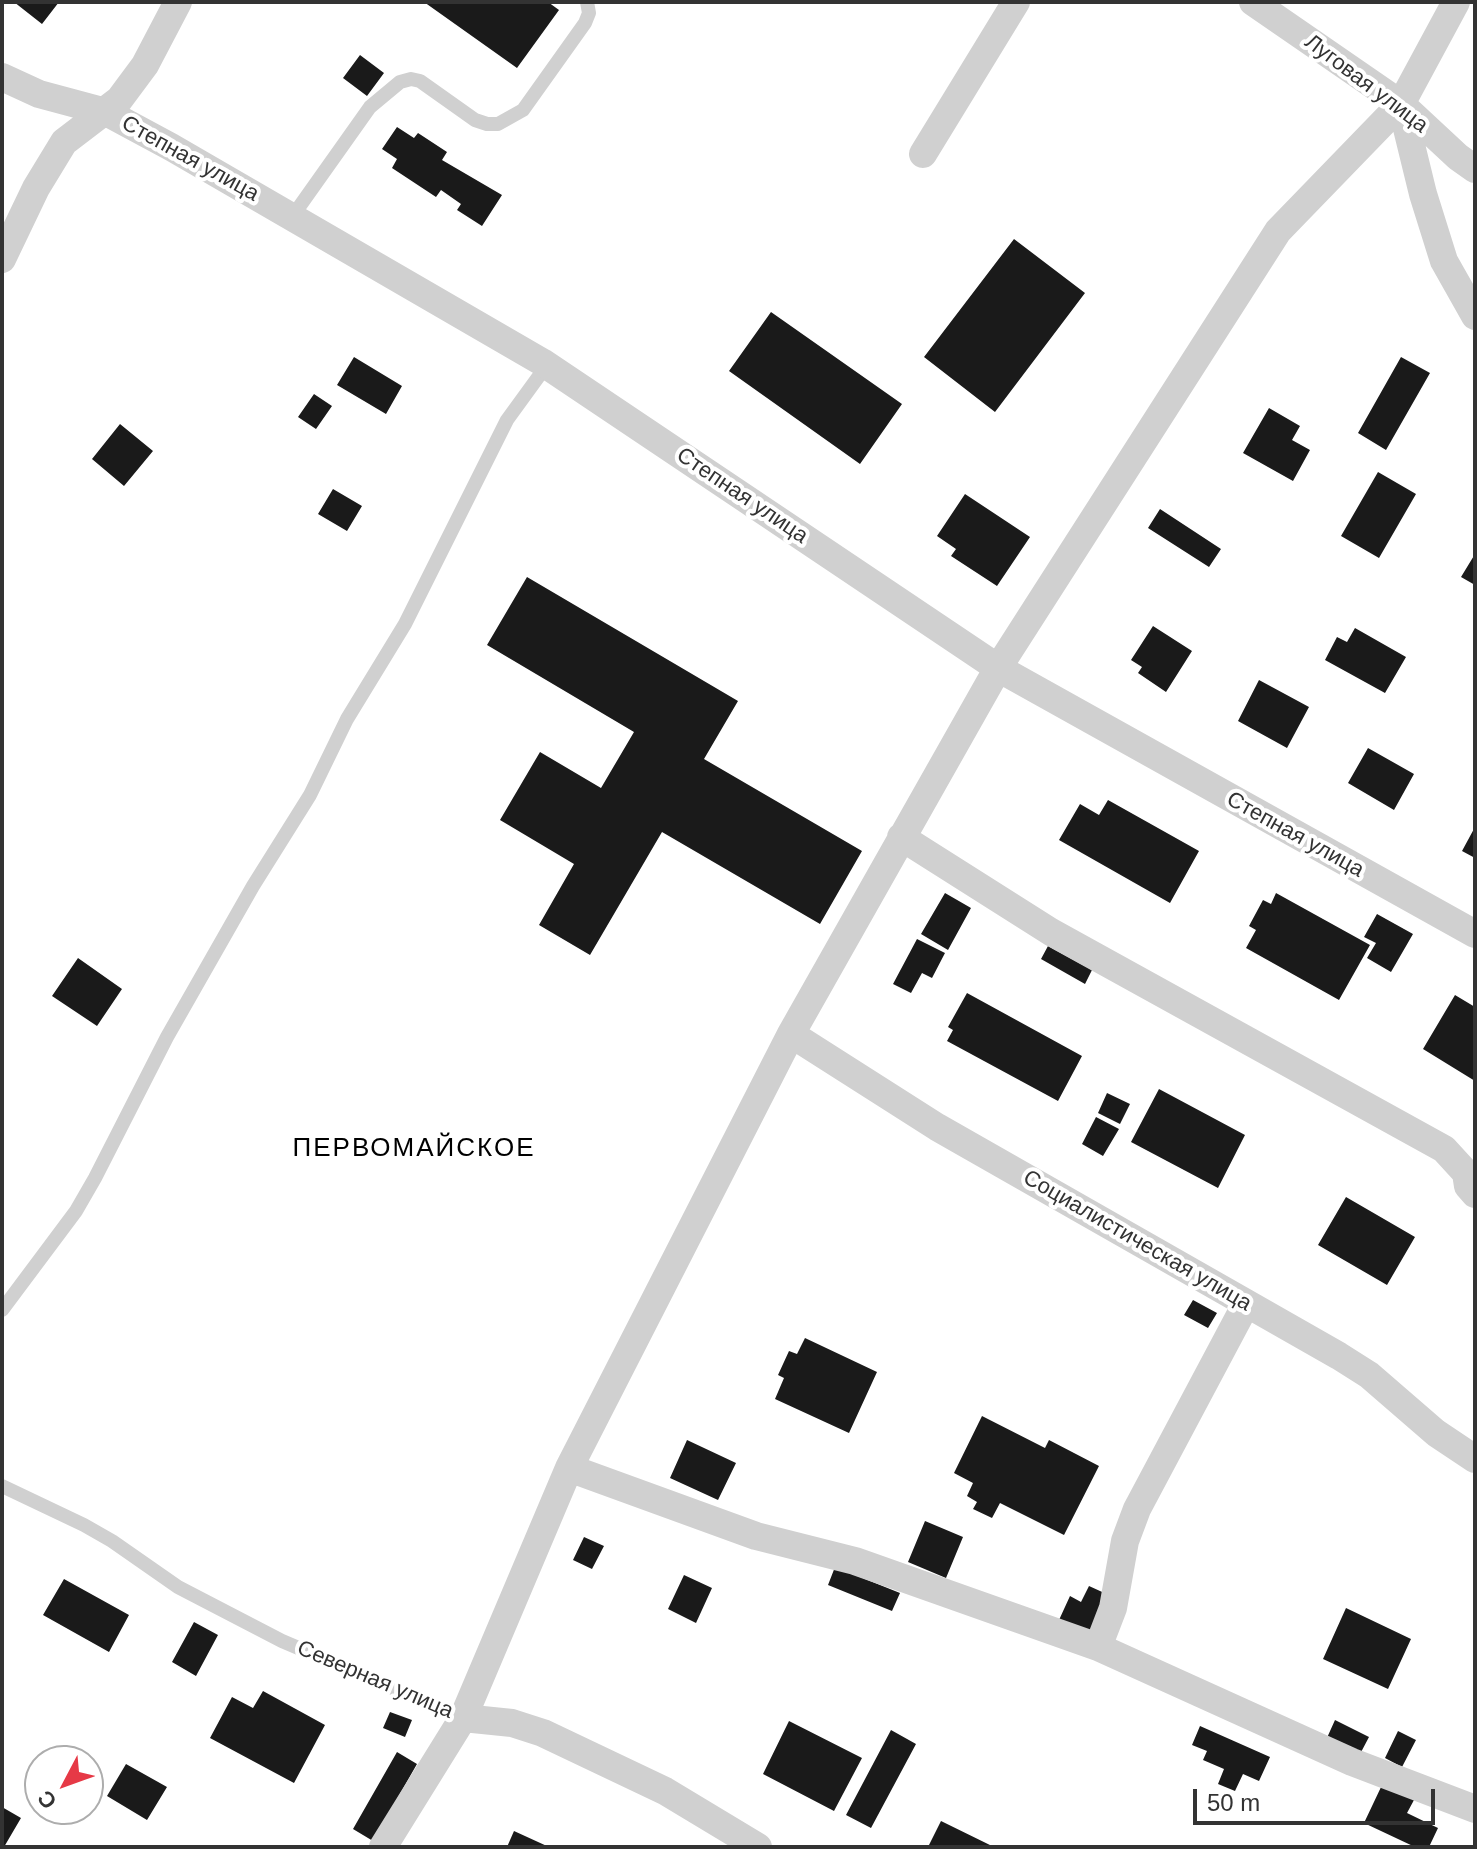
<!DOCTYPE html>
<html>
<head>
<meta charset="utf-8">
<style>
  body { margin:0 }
  #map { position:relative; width:1477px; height:1849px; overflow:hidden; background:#fff; font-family:Arial,sans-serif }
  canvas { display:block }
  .frame { position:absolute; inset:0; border:4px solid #333; pointer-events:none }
  .north { position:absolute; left:24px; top:1745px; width:80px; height:80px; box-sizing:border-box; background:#fff; border:2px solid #adadad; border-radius:50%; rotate:229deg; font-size:22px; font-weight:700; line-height:32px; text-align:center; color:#333 }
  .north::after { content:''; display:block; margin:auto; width:28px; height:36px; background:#e63946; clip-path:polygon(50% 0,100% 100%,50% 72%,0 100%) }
  .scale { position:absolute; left:1193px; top:1789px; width:242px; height:36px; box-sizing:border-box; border:4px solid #333; border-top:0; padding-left:10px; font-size:24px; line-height:28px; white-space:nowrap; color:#333; -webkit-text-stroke:6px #fff; paint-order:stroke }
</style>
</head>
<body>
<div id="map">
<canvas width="1477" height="1849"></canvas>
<div class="frame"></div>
<div class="north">С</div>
<div class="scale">50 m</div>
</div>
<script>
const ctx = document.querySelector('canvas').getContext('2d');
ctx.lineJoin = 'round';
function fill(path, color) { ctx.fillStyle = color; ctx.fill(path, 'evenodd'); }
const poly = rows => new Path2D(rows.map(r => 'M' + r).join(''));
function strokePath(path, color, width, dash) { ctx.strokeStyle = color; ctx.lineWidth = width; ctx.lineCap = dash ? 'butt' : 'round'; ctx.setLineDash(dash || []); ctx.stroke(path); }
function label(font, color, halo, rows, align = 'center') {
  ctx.font = font + ' Arial,sans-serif'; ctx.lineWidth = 8; ctx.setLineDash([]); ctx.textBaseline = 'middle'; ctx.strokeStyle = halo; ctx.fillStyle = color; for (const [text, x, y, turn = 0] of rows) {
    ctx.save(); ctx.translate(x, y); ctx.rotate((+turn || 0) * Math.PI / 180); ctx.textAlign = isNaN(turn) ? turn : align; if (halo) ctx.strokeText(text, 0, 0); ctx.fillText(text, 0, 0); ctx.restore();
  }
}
const building = poly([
  [14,2,59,2,42,24],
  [424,2,548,2,559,10,517,68],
  [360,55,384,73,367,96,343,78],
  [397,127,414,138,418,133,447,152,442,160,502,195,482,226,457,210,461,204,441,190,436,197,392,168,397,159,382,149],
  [1014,239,1085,293,995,412,924,357],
  [771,312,902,404,860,464,729,371],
  [354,357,402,386,386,414,337,385],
  [1401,357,1430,373,1386,450,1358,433],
  [314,394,332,406,316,429,298,417],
  [1269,408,1300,426,1292,440,1310,450,1293,481,1243,453],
  [120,424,153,451,124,486,92,459],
  [1378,472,1416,494,1379,558,1341,536],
  [333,489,362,506,347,531,318,514],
  [965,494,1030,537,997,586,951,556,956,549,937,536],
  [1160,509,1221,549,1209,567,1148,528],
  [1475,554,1475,585,1461,577],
  [527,577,738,701,704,759,862,851,820,924,662,832,590,955,539,925,574,864,500,820,540,752,601,788,634,732,487,645],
  [1153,626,1192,651,1166,692,1138,673,1142,667,1131,660],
  [1355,628,1406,657,1385,693,1325,660,1337,637,1347,642],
  [1259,680,1309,707,1287,748,1238,721],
  [1368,748,1414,774,1394,810,1348,783],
  [1108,800,1199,851,1170,903,1059,840,1080,804,1099,815],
  [1475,827,1475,858,1462,851],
  [945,893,971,908,948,950,921,934],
  [1276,893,1370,945,1339,1000,1246,948,1256,930,1249,926,1263,900,1271,904],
  [1377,914,1413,934,1391,972,1367,958,1376,943,1364,937],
  [917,939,945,953,932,978,922,973,911,993,893,984],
  [1048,946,1092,970,1085,984,1041,959],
  [78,958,122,989,97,1026,52,996],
  [967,993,1082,1056,1058,1101,947,1041,953,1030,948,1027],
  [1455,995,1475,1007,1475,1081,1423,1049],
  [1159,1089,1245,1135,1218,1188,1131,1142],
  [1107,1093,1130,1104,1120,1124,1098,1113],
  [1096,1117,1119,1129,1103,1156,1082,1144],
  [1346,1197,1415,1237,1387,1285,1318,1245],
  [1193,1300,1217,1313,1208,1328,1184,1315],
  [805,1338,877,1372,849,1433,775,1399,784,1378,778,1375,789,1351,797,1354],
  [982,1416,1045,1448,1049,1440,1099,1466,1064,1535,1000,1503,992,1518,973,1509,977,1502,967,1496,973,1483,954,1473],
  [687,1440,736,1463,718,1500,670,1478],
  [925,1521,963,1537,946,1578,908,1562],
  [584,1537,604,1546,592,1569,573,1560],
  [835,1567,900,1593,892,1611,828,1585],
  [684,1575,712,1588,696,1623,668,1609],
  [64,1579,129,1615,109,1652,43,1615],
  [1089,1586,1111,1596,1092,1636,1059,1620,1070,1596,1081,1602],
  [1346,1608,1411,1639,1388,1689,1323,1659],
  [194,1622,218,1635,196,1676,172,1662],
  [263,1691,325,1725,294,1783,210,1738,232,1697,253,1708],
  [390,1712,412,1720,405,1737,383,1728],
  [1335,1720,1369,1737,1359,1756,1326,1740],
  [789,1721,862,1758,834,1811,763,1774],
  [1200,1726,1270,1757,1259,1781,1243,1774,1235,1791,1218,1784,1224,1769,1203,1760,1207,1751,1192,1745],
  [891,1730,916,1744,871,1828,846,1815],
  [1398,1731,1416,1740,1402,1767,1385,1758],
  [397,1752,417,1764,373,1841,353,1829],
  [126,1764,167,1787,147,1820,107,1796],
  [1382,1785,1414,1800,1407,1813,1438,1828,1429,1847,1415,1847,1364,1823],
  [2,1807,21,1818,4,1847,2,1847],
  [941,1821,994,1847,928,1847],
  [514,1831,549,1847,507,1847]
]);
const lane = poly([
  [292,217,370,107,400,82,411,79,420,81,475,120,487,124,498,124,523,110,585,23,589,13,587,2],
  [2,1310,76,1211,95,1178,167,1037,253,886,310,795,347,719,405,624,507,420,547,365],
  [2,1486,84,1525,112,1541,178,1587,282,1641,463,1718]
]);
const street = poly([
  [1253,2,1401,104,1458,157,1475,169],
  [2,77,39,94,106,112,171,147,542,362,998,668,1475,934],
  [1401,104,1423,194,1444,261,1475,316],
  [923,154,1016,2],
  [2,259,36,188,64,142,119,100,145,65,178,2],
  [901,837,1051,932,1444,1149,1466,1173,1468,1186,1475,1194],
  [791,1034,937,1127,1339,1356,1369,1375,1436,1433,1475,1459],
  [569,1468,756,1536,855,1561,1098,1647,1352,1762,1475,1809],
  [1098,1647,1113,1608,1125,1541,1137,1509,1246,1304],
  [463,1718,512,1723,543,1733,665,1791,758,1847],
  [383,1847,463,1718,569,1468,791,1034,998,668,1278,231,1401,104,1456,2]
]);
const streetNames = [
  ["Луговая улица",1366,84,37],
  ["Степная улица",190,159,29],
  ["Степная улица",742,496,34],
  ["Степная улица",1295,835,29],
  ["Социалистическая улица",1137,1241,30],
  ["Северная улица",375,1680,23]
];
const quarterNames = [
  ["ПЕРВОМАЙСКОЕ",414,1149]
];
fill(building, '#1a1a1a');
strokePath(lane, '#d0d0d0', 14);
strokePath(street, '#d0d0d0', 28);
label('22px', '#333', '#fff', streetNames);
ctx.letterSpacing = '2px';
label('26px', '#000', '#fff', quarterNames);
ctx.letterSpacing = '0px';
</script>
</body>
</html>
